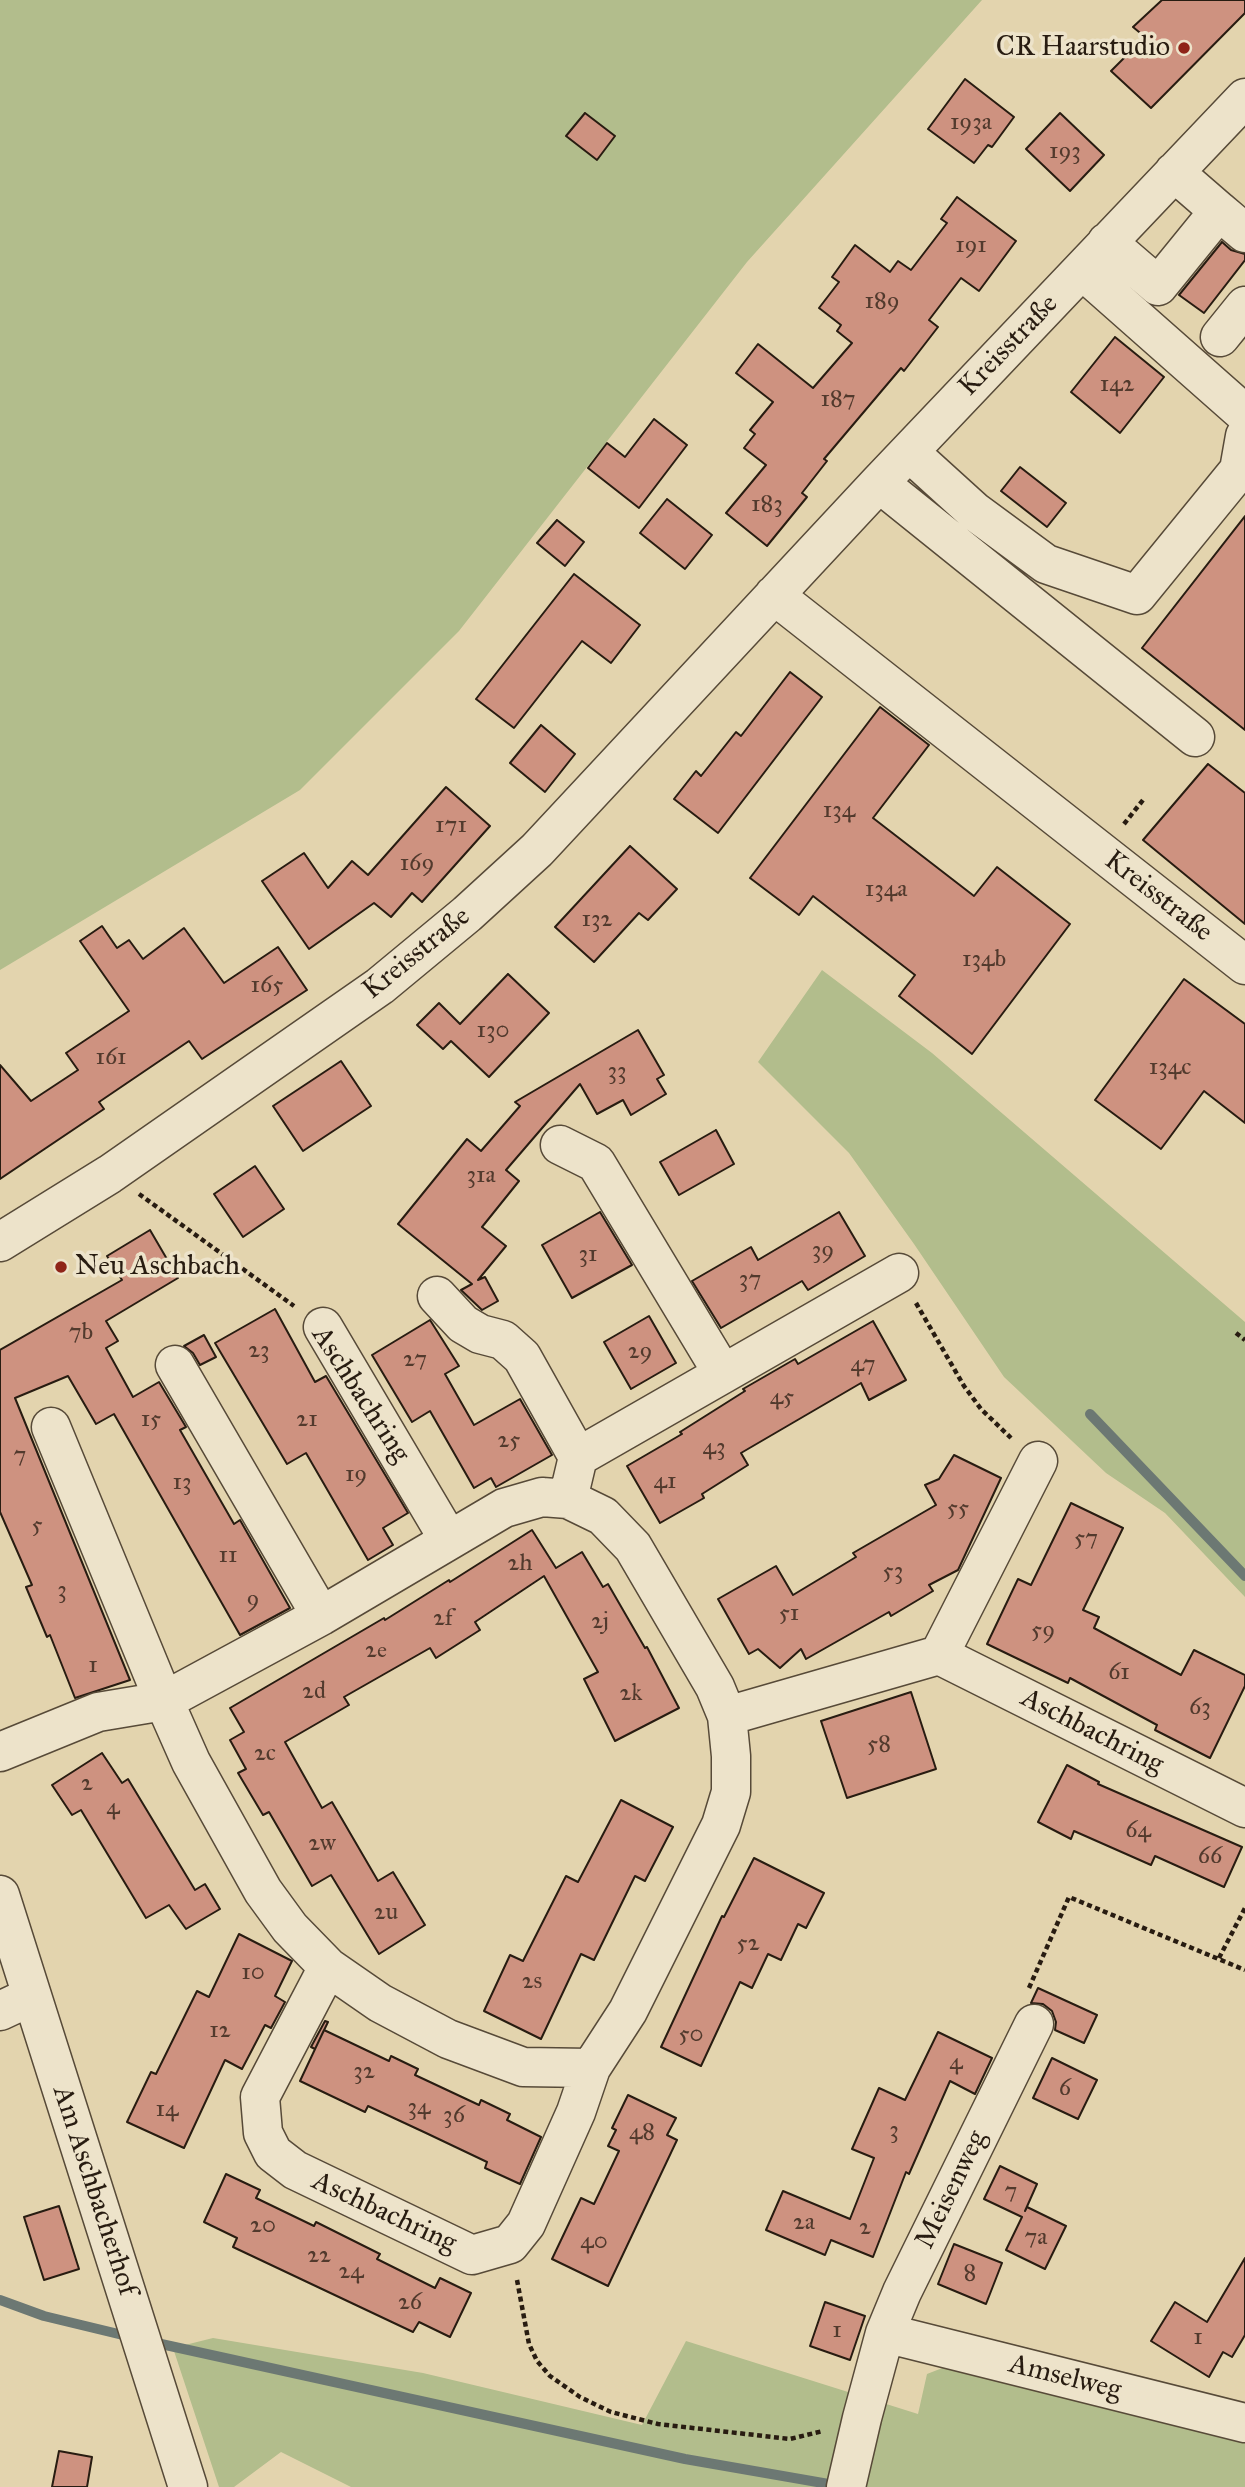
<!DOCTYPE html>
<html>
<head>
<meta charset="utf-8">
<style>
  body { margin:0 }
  canvas { display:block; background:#e3d4ae }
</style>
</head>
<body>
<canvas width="1245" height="2487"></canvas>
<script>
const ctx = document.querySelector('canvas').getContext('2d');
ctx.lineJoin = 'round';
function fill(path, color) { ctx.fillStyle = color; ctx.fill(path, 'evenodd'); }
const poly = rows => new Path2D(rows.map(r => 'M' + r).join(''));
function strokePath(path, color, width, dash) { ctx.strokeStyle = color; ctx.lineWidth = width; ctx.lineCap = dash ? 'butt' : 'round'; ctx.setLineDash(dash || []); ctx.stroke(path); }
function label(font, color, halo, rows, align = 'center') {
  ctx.font = font + ' "IM FELL Great Primer",serif'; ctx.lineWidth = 7; ctx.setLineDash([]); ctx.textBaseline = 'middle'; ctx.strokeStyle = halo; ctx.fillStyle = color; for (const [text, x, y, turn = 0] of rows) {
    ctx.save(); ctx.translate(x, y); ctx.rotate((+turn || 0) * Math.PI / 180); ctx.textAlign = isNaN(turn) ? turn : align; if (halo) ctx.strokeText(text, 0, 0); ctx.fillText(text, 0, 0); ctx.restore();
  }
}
const green = poly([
  [0,0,982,0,747,262,459,631,300,790,0,970],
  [822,970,932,1053,1245,1322,1245,1597,1165,1513,1106,1473,1004,1377,914,1244,849,1153,758,1062],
  [213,2338,423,2373,642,2425,686,2341,918,2414,927,2374,950,2365,1245,2442,1245,2487,351,2487,281,2452,234,2487,219,2487,173,2348]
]);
const stream = poly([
  [1090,1414,1245,1576],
  [0,2300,44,2316,131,2337],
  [152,2342,685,2459,840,2486]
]);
const building = poly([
  [1162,0,1245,0,1245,13,1151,108,1111,71,1145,37,1133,27,1162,0],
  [965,79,1014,117,992,147,988,145,974,163,928,129,965,79],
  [585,113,615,136,597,160,566,136,585,113],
  [1060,113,1104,155,1070,191,1026,149,1060,113],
  [957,197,1016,241,979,291,961,278,929,320,938,327,904,371,901,368,824,459,827,461,802,493,807,497,767,546,726,513,766,465,744,448,755,434,750,430,773,402,736,373,758,344,813,388,852,343,837,331,841,325,819,308,839,282,832,277,855,245,890,272,898,261,911,270,947,223,941,219,957,197],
  [1222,242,1231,250,1245,254,1245,260,1204,313,1179,295,1222,242],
  [1115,337,1164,377,1120,433,1071,392,1115,337],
  [654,419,687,445,639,508,588,468,607,443,625,457,654,419],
  [1020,467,1066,503,1047,527,1001,491,1020,467],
  [667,499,712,535,685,569,640,533,667,499],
  [1245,516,1245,730,1142,648,1245,516],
  [557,520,584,542,565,566,537,543,557,520],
  [574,574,640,625,611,663,582,641,514,728,476,699,574,574],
  [790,672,822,697,718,833,674,799,696,771,701,776,736,732,741,736,790,672],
  [880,707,929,745,873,818,974,896,997,867,1070,924,972,1054,899,996,915,975,813,896,799,915,750,878,880,707],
  [541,725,575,754,545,792,510,763,541,725],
  [1208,764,1245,793,1245,924,1143,840,1208,764],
  [446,787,490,826,422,902,412,893,391,917,374,903,309,949,262,881,304,853,328,888,352,861,368,875,446,787],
  [630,846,677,889,648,920,639,913,594,962,555,927,630,846],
  [102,926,117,948,129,940,143,959,184,928,224,983,278,947,307,990,202,1059,189,1041,99,1102,104,1109,0,1179,0,1065,31,1101,78,1070,66,1053,129,1011,80,941,102,926],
  [508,974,549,1013,489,1077,451,1041,443,1049,417,1025,439,1003,460,1024,508,974],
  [1184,979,1245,1024,1245,1123,1204,1091,1161,1149,1095,1100,1184,979],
  [638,1030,664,1075,657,1079,666,1094,631,1115,623,1100,597,1114,580,1084,506,1170,519,1181,482,1227,506,1246,478,1280,485,1277,498,1301,482,1310,461,1290,472,1284,398,1224,467,1139,481,1151,520,1106,515,1102,638,1030],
  [341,1061,371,1106,303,1151,273,1106,341,1061],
  [716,1130,734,1164,679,1195,660,1162,716,1130],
  [255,1166,284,1209,243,1237,214,1194,255,1166],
  [600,1212,632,1265,572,1298,542,1245,600,1212],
  [839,1212,865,1256,808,1290,802,1281,721,1328,692,1281,751,1247,758,1260,839,1212],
  [150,1230,178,1278,106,1321,118,1341,106,1348,133,1397,159,1382,186,1427,180,1430,234,1524,240,1520,290,1608,240,1635,114,1414,96,1424,68,1376,15,1398,130,1680,75,1698,50,1635,47,1637,26,1587,32,1585,0,1512,0,1350,122,1280,107,1256,150,1230],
  [275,1309,315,1382,326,1376,408,1513,383,1528,393,1545,368,1560,306,1453,287,1464,215,1343,275,1309],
  [649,1316,676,1363,631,1389,604,1342,649,1316],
  [430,1320,459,1366,445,1374,474,1425,520,1399,552,1455,496,1487,491,1478,474,1488,430,1411,412,1422,372,1355,430,1320],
  [873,1321,906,1380,869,1400,861,1383,741,1453,748,1465,702,1494,704,1498,660,1523,627,1466,682,1434,680,1432,745,1391,743,1389,795,1359,798,1364,873,1321],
  [204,1335,216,1357,200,1365,193,1353,184,1346,204,1335],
  [954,1455,1001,1478,958,1570,929,1585,933,1591,891,1616,889,1612,806,1659,801,1649,780,1668,758,1649,749,1654,718,1599,776,1566,793,1595,856,1557,853,1553,936,1505,925,1485,939,1479,954,1455],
  [1071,1503,1123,1528,1083,1610,1099,1617,1094,1628,1181,1675,1194,1650,1245,1675,1245,1686,1210,1758,1155,1730,1157,1725,1070,1678,1068,1683,987,1644,1018,1579,1031,1585,1071,1503],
  [532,1530,556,1568,582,1552,603,1587,608,1584,645,1648,647,1647,679,1708,615,1741,584,1679,598,1672,544,1576,475,1622,480,1630,436,1658,430,1648,344,1697,349,1705,285,1742,322,1808,332,1802,378,1881,393,1872,425,1925,379,1954,331,1875,312,1886,269,1812,263,1815,238,1773,246,1769,230,1740,244,1732,230,1708,384,1618,385,1620,449,1580,450,1582,532,1530],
  [911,1692,936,1769,847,1798,821,1721,911,1692],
  [102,1753,122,1783,128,1779,195,1890,205,1884,220,1909,186,1929,169,1905,146,1918,81,1810,72,1815,52,1785,102,1753],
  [1067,1765,1099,1782,1098,1784,1242,1847,1224,1887,1155,1856,1151,1865,1074,1831,1071,1839,1038,1822,1067,1765],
  [621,1800,673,1827,645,1881,635,1876,594,1960,581,1954,541,2039,484,2011,510,1955,523,1961,566,1876,578,1882,621,1800],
  [754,1858,824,1893,806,1928,798,1924,781,1960,768,1954,752,1988,740,1982,701,2066,661,2047,722,1916,724,1917,754,1858],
  [239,1934,292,1961,275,1996,285,2002,271,2028,265,2025,242,2069,225,2060,184,2148,127,2122,151,2072,156,2074,197,1991,209,1997,239,1934],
  [1038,1988,1097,2015,1084,2043,1055,2030,1056,2022,1052,2011,1043,2004,1031,2003,1038,1988],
  [325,2021,328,2022,315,2049,311,2047,325,2021],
  [324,2030,389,2061,391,2056,418,2069,415,2075,479,2105,481,2100,510,2114,507,2120,541,2137,520,2184,485,2168,487,2162,426,2133,368,2106,365,2112,300,2081,324,2030],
  [938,2032,992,2058,975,2094,950,2081,909,2174,906,2172,873,2257,831,2240,825,2255,766,2230,783,2191,850,2219,874,2158,852,2149,879,2088,905,2100,938,2032],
  [1052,2058,1097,2080,1078,2119,1033,2098,1052,2058],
  [628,2095,676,2118,667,2135,677,2140,608,2286,552,2259,581,2198,594,2204,619,2151,608,2146,616,2130,612,2128,628,2095],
  [1000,2166,1037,2184,1025,2211,1027,2207,1066,2226,1045,2269,1006,2250,1022,2217,984,2199,1000,2166],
  [226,2174,260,2190,256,2198,314,2226,316,2222,380,2254,377,2259,435,2288,440,2278,471,2293,450,2337,419,2322,413,2332,233,2247,237,2238,204,2222,226,2174],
  [59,2206,79,2269,44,2280,24,2217,59,2206],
  [954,2244,1002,2263,986,2304,938,2284,954,2244],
  [1245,2258,1245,2335,1232,2357,1223,2352,1209,2377,1151,2341,1175,2302,1207,2322,1245,2258],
  [825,2302,865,2316,850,2360,810,2346,825,2302],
  [59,2451,92,2457,87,2487,52,2487,59,2451]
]);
const path = poly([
  [1124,824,1143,800],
  [139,1194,294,1306],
  [916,1303,964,1386,981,1409,1011,1438],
  [1236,1333,1245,1340],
  [1219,1958,1245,1908],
  [1029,1988,1069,1897,1245,1970],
  [517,2280,529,2344,537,2361,550,2376,580,2397,611,2412,658,2424,790,2439,823,2431]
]);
const minor = poly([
  [1219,211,1245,233],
  [1107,242,1158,286,1219,211,1174,172],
  [1082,270,1245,414],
  [1220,337,1245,306],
  [909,452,974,511,1046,564,1137,595,1239,470,1245,436],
  [879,483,1195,737],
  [774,595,1245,965],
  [560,1145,596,1163,723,1374],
  [0,1242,110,1174,380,986,467,914,537,850,879,483,1245,98],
  [437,1296,463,1324,480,1334,503,1340,522,1357,578,1457],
  [323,1327,449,1540],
  [175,1365,321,1616],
  [542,1497,568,1499,603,1516,633,1547,715,1687,727,1716,731,1756,731,1792,721,1825,628,2011,591,2068,523,2067,448,2039,380,2003,328,1967,290,1928,263,1891,191,1762,164,1701,321,1616,504,1508,542,1497],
  [568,1499,578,1457,899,1273],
  [939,1655,1038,1461],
  [727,1716,939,1655,1245,1808],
  [0,1752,98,1712,164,1701,51,1427],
  [0,1895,188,2487],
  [328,1967,260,2097,263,2133,273,2153,295,2170,472,2255,510,2244,526,2224,576,2112,591,2068],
  [0,2011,32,1996],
  [885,2333,1245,2423],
  [846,2487,862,2418,885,2333,902,2292,1034,2024]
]);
const markers = [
  [1184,48,7,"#8f2418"],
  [61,1267,7,"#8f2418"]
];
const numberNames = [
  ["193a",971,123],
  ["193",1065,152],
  ["191",971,246],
  ["189",882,302],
  ["142",1117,385],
  ["187",838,400],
  ["183",767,505],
  ["134",839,811],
  ["171",451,826],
  ["169",417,864],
  ["134a",886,890],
  ["132",597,920],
  ["134b",984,960],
  ["165",267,986],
  ["130",493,1031],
  ["161",111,1058],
  ["134c",1170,1068],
  ["33",617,1072],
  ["31a",481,1176],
  ["39",823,1251],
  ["31",588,1255],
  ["37",750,1280],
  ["7b",81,1333],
  ["23",259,1351],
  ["29",640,1352],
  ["27",415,1360],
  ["47",863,1365],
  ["45",782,1398],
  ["15",151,1420],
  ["21",307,1420],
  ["25",509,1441],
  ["43",714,1448],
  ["7",20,1456],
  ["19",356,1475],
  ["41",665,1482],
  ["13",182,1483],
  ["55",958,1509],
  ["5",37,1526],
  ["57",1086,1539],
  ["11",228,1556],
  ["2h",520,1564],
  ["53",893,1572],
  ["3",62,1591],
  ["9",253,1600],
  ["51",789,1614],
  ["2f",443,1619],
  ["2j",600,1622],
  ["59",1043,1631],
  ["2e",376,1651],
  ["1",93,1666],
  ["61",1119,1673],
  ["2d",314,1692],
  ["2k",631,1694],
  ["63",1200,1708],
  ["58",879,1745],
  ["2c",265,1754],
  ["2",87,1784],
  ["4",113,1808],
  ["64",1138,1831],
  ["2w",322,1844],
  ["66",1210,1857],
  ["2u",386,1913],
  ["52",748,1944],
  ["10",253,1973],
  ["2s",532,1982],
  ["12",220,2031],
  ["50",691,2035],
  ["4",956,2063],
  ["32",364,2072],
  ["6",1065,2089],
  ["34",419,2108],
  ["14",167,2110],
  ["36",454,2116],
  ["3",894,2131],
  ["48",642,2133],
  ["7",1011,2192],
  ["2a",804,2223],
  ["20",263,2226],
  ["2",865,2228],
  ["7a",1036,2238],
  ["40",594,2242],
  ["22",319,2256],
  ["24",351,2272],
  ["8",970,2274],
  ["26",410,2303],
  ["1",837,2331],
  ["1",1198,2338]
];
const poiNames = [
  ["CR Haarstudio",1170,48],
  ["Neu Aschbach",75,1267,"left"]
];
const streetNames = [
  ["Kreisstraße",1009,346,-46],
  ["Kreisstraße",1158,897,38],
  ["Kreisstraße",417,954,-39],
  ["Aschbachring",360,1395,57],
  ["Aschbachring",1092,1732,27],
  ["Meisenweg",952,2190,-64],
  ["Am Aschbacherhof",94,2191,72],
  ["Aschbachring",384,2213,25],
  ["Amselweg",1065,2378,14]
];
fill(green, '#b2bd8c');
strokePath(stream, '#6c7873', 10);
fill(building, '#ce9280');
strokePath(building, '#281c11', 2);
strokePath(minor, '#574a38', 41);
strokePath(path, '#281c11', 4.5, [5, 3.5]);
strokePath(minor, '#ede3ca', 38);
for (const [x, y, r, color] of markers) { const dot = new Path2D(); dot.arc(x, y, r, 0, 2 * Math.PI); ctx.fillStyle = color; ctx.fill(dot); strokePath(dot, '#ede3ca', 2.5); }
label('24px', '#523a2d', null, numberNames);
label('28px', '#281c11', '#ede3ca', poiNames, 'right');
label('28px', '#281c11', '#ede3ca', streetNames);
</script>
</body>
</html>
